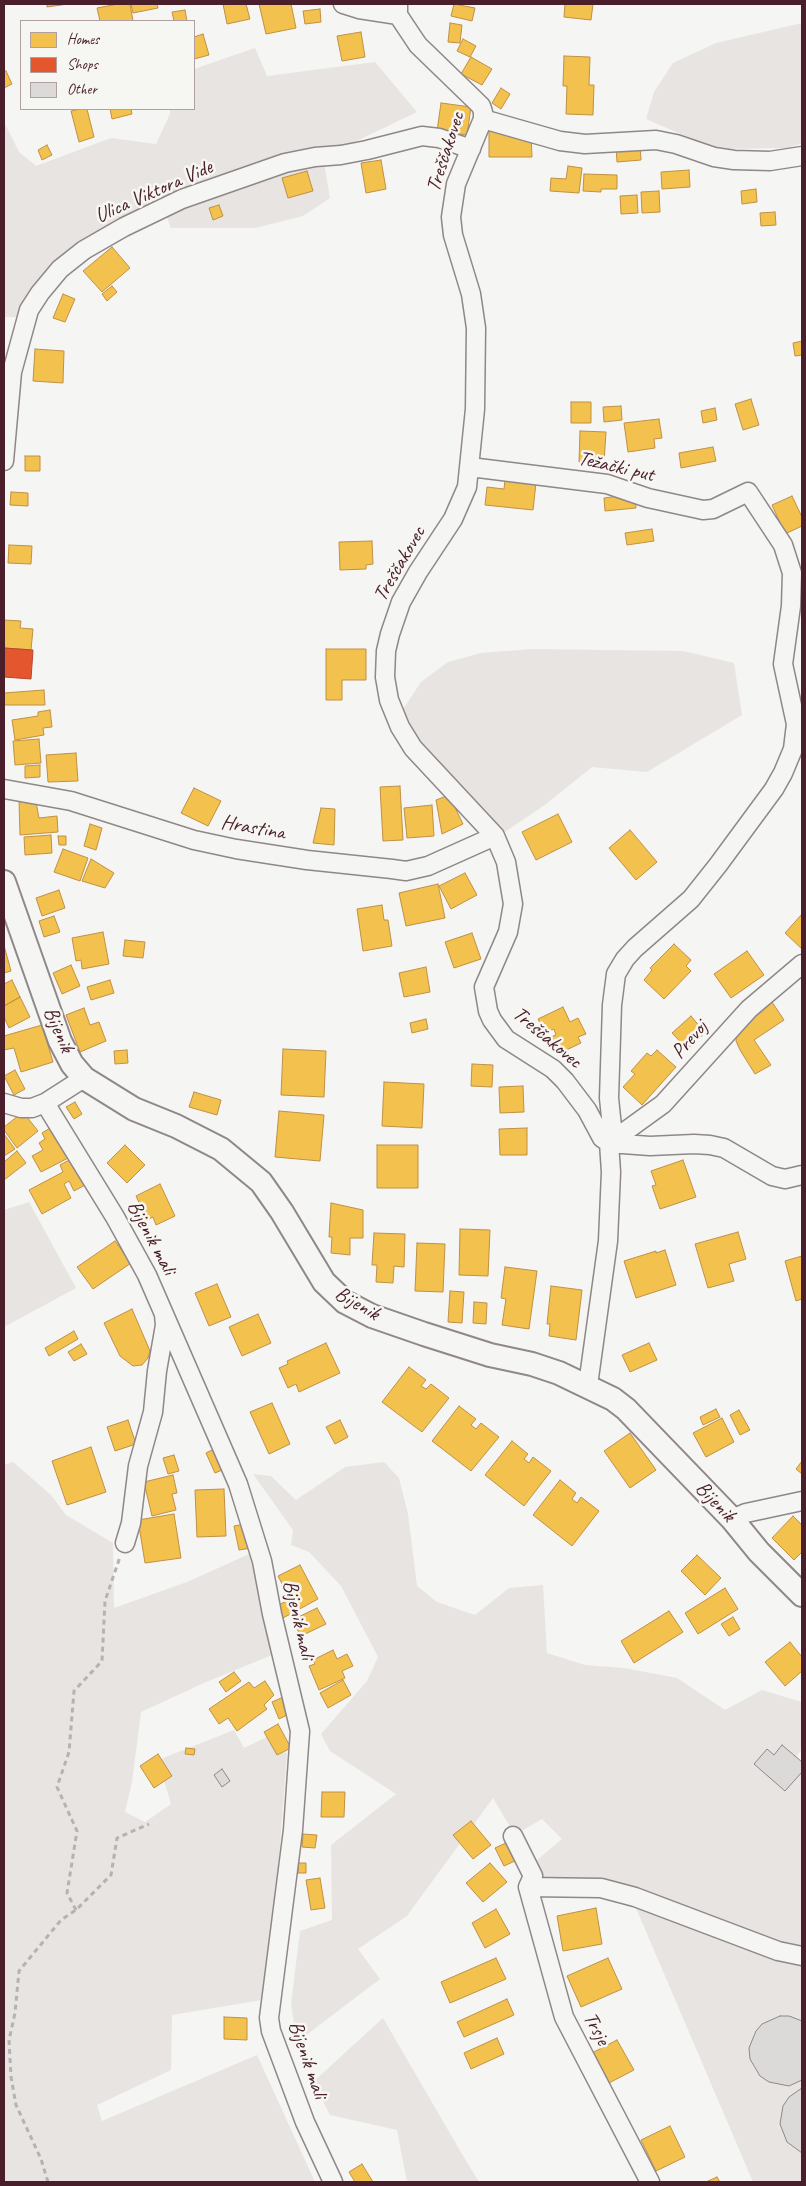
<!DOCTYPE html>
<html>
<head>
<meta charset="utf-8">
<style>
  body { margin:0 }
  #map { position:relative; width:806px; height:2186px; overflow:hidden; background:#f5f5f3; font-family:Caveat,sans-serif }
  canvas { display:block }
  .frame { position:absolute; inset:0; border:5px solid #4a1f2b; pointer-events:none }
  .legend { position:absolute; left:20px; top:20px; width:175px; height:90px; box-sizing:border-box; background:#f6f6f2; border:1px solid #b1a0a2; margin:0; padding:6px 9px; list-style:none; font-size:15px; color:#4a1f2b }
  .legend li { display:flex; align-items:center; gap:10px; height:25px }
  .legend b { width:25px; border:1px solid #b1a0a2 }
</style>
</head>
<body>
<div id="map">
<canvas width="806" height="2186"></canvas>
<div class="frame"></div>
<ul class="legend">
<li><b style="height:14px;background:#f2c14e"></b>Homes</li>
<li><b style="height:14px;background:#e4572e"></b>Shops</li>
<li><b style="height:14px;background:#dcdad9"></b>Other</li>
</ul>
</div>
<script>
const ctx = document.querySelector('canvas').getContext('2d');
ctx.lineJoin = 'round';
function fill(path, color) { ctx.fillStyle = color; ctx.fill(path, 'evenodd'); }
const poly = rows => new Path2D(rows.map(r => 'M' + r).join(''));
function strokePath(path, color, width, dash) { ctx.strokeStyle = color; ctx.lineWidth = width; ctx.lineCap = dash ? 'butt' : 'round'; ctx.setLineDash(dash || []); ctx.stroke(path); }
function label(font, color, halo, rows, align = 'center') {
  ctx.font = font + ' Caveat,sans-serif'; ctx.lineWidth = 5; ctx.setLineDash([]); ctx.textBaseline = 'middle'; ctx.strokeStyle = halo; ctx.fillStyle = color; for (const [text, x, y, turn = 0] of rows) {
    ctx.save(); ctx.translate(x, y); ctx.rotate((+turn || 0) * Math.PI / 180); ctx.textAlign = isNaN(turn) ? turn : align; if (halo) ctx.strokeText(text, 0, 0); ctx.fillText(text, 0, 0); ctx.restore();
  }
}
const green = poly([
  [802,23,802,143,788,148,715,149,646,119,654,92,673,63,716,43],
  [255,48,267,76,375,62,417,112,323,157,330,198,303,216,255,228,171,228,161,201,86,239,19,317,4,317,4,122,19,152,36,166,111,138,156,144,170,114,170,109,194,109,194,69],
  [532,649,683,651,734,663,742,715,647,772,592,767,546,804,502,834,408,730,403,709,421,682,448,662,481,653],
  [29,1202,76,1288,4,1327,4,1210],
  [13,1462,51,1495,66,1515,113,1543,114,1608,187,1582,258,1550,277,1653,206,1682,141,1712,132,1782,125,1812,145,1822,171,1804,158,1760,234,1730,244,1748,269,1736,287,1754,268,1999,172,2015,171,2070,97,2105,102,2121,257,2055,315,2182,4,2182,4,1465],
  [384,1462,399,1478,408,1514,417,1586,437,1602,475,1615,509,1588,543,1585,547,1653,585,1665,624,1668,677,1678,725,1710,762,1690,802,1702,802,1749,797,1756,802,1764,802,2182,753,2182,627,1887,542,1885,536,1861,562,1839,542,1819,515,1835,493,1798,407,1916,358,1949,380,1979,297,2042,291,2004,300,1931,332,1920,331,1845,396,1794,330,1751,321,1734,367,1681,378,1657,341,1586,309,1552,291,1545,293,1530,253,1474,271,1476,296,1500,345,1467],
  [383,2018,462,2154,479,2182,407,2182,397,2130,330,2115,313,2082]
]);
const homes = poly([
  [47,4,68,4,47,7,47,4],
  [118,4,130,4,133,21,100,21,97,8,118,4],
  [131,4,157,4,158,8,133,13,131,4],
  [223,4,246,4,250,19,227,24,223,4],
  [259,4,291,4,296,28,266,34,259,4],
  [454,4,475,8,472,21,451,16,454,4],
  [565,4,593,4,591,20,564,17,565,4],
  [320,9,321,22,305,24,303,11,320,9],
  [185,10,187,21,174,21,172,12,185,10],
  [450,23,462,25,460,43,448,42,450,23],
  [361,32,365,57,342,61,337,36,361,32],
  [203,34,209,55,194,59,194,37,203,34],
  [463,39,476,46,470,57,457,51,463,39],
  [564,56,590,57,589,85,594,85,593,115,566,114,567,86,563,86,564,56],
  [471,57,492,69,482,85,461,74,471,57],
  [6,71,12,84,4,88,4,72,6,71],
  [501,88,510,94,501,109,492,103,501,88],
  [441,103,471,107,467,135,437,131,441,103],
  [80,109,87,109,94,137,79,142,71,111,80,109],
  [110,109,131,109,132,114,112,119,110,109],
  [489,129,531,135,532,157,489,157,489,129],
  [640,144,641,160,617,162,616,147,640,144],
  [47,145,52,155,42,160,38,150,47,145],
  [381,160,386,189,366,193,361,163,381,160],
  [568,166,582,168,579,193,550,191,551,178,566,179,568,166],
  [689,170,690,187,662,189,661,172,689,170],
  [307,171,313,191,288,198,282,178,307,171],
  [584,174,617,175,617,189,601,189,601,192,583,191,584,174],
  [756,189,757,202,742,204,741,191,756,189],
  [659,191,660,212,642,213,641,192,659,191],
  [637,195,638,213,621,214,620,196,637,195],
  [219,205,223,216,213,220,209,208,219,205],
  [775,212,776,225,761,226,760,213,775,212],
  [112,247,130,268,102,292,83,271,112,247],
  [112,286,117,292,107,301,102,294,112,286],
  [63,294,75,299,65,322,53,318,63,294],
  [802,341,802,355,795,356,793,343,802,341],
  [35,349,64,351,63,383,33,381,35,349],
  [751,399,759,425,743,430,735,404,751,399],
  [571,402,591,402,591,423,571,423,571,402],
  [621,406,622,420,604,422,603,407,621,406],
  [715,408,717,420,703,423,701,411,715,408],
  [659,419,662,438,654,439,655,448,628,452,624,423,659,419],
  [580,431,606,432,604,463,579,462,580,431],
  [713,447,716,461,681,468,679,453,713,447],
  [25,456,40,456,40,471,25,471,25,456],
  [505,480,536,483,533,510,485,505,487,487,504,489,505,480],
  [11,492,28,493,28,506,10,505,11,492],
  [635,494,636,508,605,511,604,498,635,494],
  [792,496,802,517,802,526,785,534,772,505,792,496],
  [652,529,654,541,627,545,625,533,652,529],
  [372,541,373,564,366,565,366,569,340,570,339,542,372,541],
  [9,545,32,546,31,564,8,563,9,545],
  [4,620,21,621,20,628,33,629,31,650,4,648,4,620],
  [326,649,366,649,366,680,342,680,342,700,326,700,326,649],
  [44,690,45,705,4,705,4,693,44,690],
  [50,710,52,727,43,728,44,735,15,740,12,720,38,716,38,712,50,710],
  [39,739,41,763,15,765,13,741,39,739],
  [76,753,78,781,48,782,46,755,76,753],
  [40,765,40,777,25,778,25,766,40,765],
  [400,786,403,840,383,841,380,787,400,786],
  [194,788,221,801,208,826,181,813,194,788],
  [449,795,463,824,442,834,436,800,449,795],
  [19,800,36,802,39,818,57,816,58,832,20,835,19,800],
  [432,805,434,836,407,838,404,808,432,805],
  [321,808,335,809,334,845,313,843,321,808],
  [558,814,572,842,536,860,522,832,558,814],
  [90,824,102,828,96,850,84,846,90,824],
  [630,830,657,862,636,880,609,848,630,830],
  [51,835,52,853,25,855,24,837,51,835],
  [58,836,66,836,66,845,59,845,58,836],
  [63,849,88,858,80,881,54,872,63,849],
  [91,859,114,873,105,888,82,881,91,859],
  [465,873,477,895,451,909,439,886,465,873],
  [438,884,445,918,406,926,399,893,438,884],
  [59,890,65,908,42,916,36,898,59,890],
  [382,905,384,920,388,920,392,946,363,951,357,909,382,905],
  [802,914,802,949,785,933,802,914],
  [54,916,60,932,44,937,39,921,54,916],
  [103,932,109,964,82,969,81,960,76,961,72,938,103,932],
  [472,933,481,959,454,968,445,942,472,933],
  [125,940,145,942,143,958,123,956,125,940],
  [674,944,691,960,686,966,691,971,664,999,644,980,652,970,650,968,674,944],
  [5,949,11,971,4,973,4,950,5,949],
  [747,951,764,975,731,998,714,974,747,951],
  [71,965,80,986,62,994,53,973,71,965],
  [426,967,430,992,404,997,399,973,426,967],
  [12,980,20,997,4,1006,4,984,12,980],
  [110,980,114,993,91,1000,87,987,110,980],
  [20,997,30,1017,9,1028,4,1017,4,1006,20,997],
  [772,1002,784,1020,754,1040,771,1065,755,1074,740,1050,736,1041,737,1032,739,1023,772,1002],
  [563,1007,570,1022,578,1018,586,1034,578,1037,581,1043,560,1053,548,1038,556,1035,554,1029,545,1033,538,1019,563,1007],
  [84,1008,90,1025,99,1022,106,1041,80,1052,66,1015,84,1008],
  [691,1016,705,1033,687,1049,672,1033,691,1016],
  [426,1019,428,1029,412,1033,410,1023,426,1019],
  [42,1025,53,1062,21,1072,14,1048,4,1050,4,1036,42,1025],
  [283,1049,326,1051,324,1097,281,1095,283,1049],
  [127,1050,128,1063,115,1064,114,1051,127,1050],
  [657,1050,676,1067,642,1105,623,1087,635,1074,631,1071,647,1053,651,1056,657,1050],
  [472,1064,493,1065,492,1087,471,1086,472,1064],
  [15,1070,25,1089,14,1095,4,1076,15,1070],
  [384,1082,424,1084,422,1128,382,1126,384,1082],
  [523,1086,524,1112,500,1113,499,1087,523,1086],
  [194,1092,221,1100,217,1115,189,1107,194,1092],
  [75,1102,82,1114,74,1119,66,1107,75,1102],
  [279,1111,324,1115,320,1161,275,1157,279,1111],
  [23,1112,38,1131,17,1148,4,1130,4,1127,23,1112],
  [55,1125,72,1156,41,1172,32,1156,43,1150,39,1143,45,1139,42,1133,55,1125],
  [527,1128,527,1155,500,1155,499,1129,527,1128],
  [4,1134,15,1149,4,1156,4,1134],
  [125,1145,145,1165,127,1183,107,1163,125,1145],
  [377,1145,418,1145,418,1188,377,1188,377,1145],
  [17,1151,26,1163,4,1180,4,1162,17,1151],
  [73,1158,87,1184,74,1191,69,1181,64,1184,71,1198,42,1214,29,1190,63,1172,60,1165,73,1158],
  [683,1160,696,1197,660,1209,652,1186,656,1185,651,1171,683,1160],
  [160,1184,175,1216,156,1225,153,1217,147,1220,136,1196,160,1184],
  [331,1203,363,1210,363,1238,350,1238,350,1255,331,1253,332,1237,329,1237,331,1203],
  [460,1229,490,1230,488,1276,459,1275,460,1229],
  [738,1232,746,1259,729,1264,734,1281,708,1288,695,1244,738,1232],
  [374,1233,405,1234,404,1267,394,1266,393,1283,376,1282,377,1265,372,1265,374,1233],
  [115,1241,131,1263,93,1289,77,1267,115,1241],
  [417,1243,445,1244,443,1292,415,1291,417,1243],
  [665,1250,676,1285,636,1298,624,1261,656,1251,656,1253,665,1250],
  [802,1256,802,1299,796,1301,785,1261,802,1256],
  [505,1267,537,1271,529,1329,502,1325,506,1299,501,1298,505,1267],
  [217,1284,231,1317,209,1326,195,1293,217,1284],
  [551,1286,582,1290,576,1340,549,1336,550,1324,547,1324,551,1286],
  [450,1291,464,1292,462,1323,448,1322,450,1291],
  [474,1302,487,1303,486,1324,473,1323,474,1302],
  [132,1309,150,1351,148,1358,142,1365,133,1366,120,1356,104,1323,132,1309],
  [258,1314,271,1343,242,1356,229,1327,258,1314],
  [74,1331,78,1339,49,1356,45,1348,74,1331],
  [326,1343,340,1373,299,1392,296,1384,288,1388,279,1368,288,1364,287,1361,326,1343],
  [649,1343,657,1360,630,1372,622,1355,649,1343],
  [81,1344,87,1354,74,1361,68,1352,81,1344],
  [409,1367,426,1380,421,1386,426,1389,431,1384,449,1398,422,1432,382,1402,409,1367],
  [272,1403,290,1444,269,1454,250,1412,272,1403],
  [459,1406,476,1419,471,1425,476,1429,481,1423,499,1437,471,1471,432,1441,459,1406],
  [716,1409,720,1417,703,1425,700,1417,716,1409],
  [739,1410,750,1430,740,1435,730,1415,739,1410],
  [722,1418,734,1442,706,1457,693,1433,722,1418],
  [128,1420,136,1444,115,1451,107,1427,128,1420],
  [340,1420,348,1437,335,1444,326,1427,340,1420],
  [630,1433,656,1470,630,1488,604,1451,630,1433],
  [512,1441,528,1454,524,1459,529,1463,533,1457,551,1471,524,1506,485,1475,512,1441],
  [91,1447,106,1492,67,1505,52,1461,91,1447],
  [218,1447,227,1468,215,1473,206,1453,218,1447],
  [174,1455,179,1471,168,1474,163,1458,174,1455],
  [802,1461,802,1474,796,1469,802,1461],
  [173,1475,177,1493,172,1494,176,1510,152,1516,144,1482,173,1475],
  [560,1480,576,1493,572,1499,577,1503,581,1497,599,1511,572,1546,533,1515,560,1480],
  [224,1489,226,1536,197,1537,195,1490,224,1489],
  [174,1514,181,1558,145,1563,138,1520,174,1514],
  [793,1516,802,1525,802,1552,794,1560,772,1538,793,1516],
  [245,1524,251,1548,239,1550,234,1526,245,1524],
  [697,1555,721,1578,705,1595,681,1571,697,1555],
  [300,1565,318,1599,283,1618,277,1606,290,1599,278,1576,300,1565],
  [725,1588,738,1609,698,1634,685,1613,725,1588],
  [317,1608,326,1624,301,1636,292,1620,317,1608],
  [669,1611,683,1632,634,1663,621,1641,669,1611],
  [733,1617,740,1629,729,1636,721,1624,733,1617],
  [790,1642,802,1657,802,1671,785,1686,765,1662,790,1642],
  [333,1650,337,1659,347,1654,353,1666,342,1671,345,1678,319,1690,309,1666,315,1664,313,1660,333,1650],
  [234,1672,241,1681,226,1692,219,1682,234,1672],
  [343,1680,351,1695,328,1708,320,1693,343,1680],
  [265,1681,274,1695,264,1705,267,1709,237,1731,228,1718,219,1724,209,1709,249,1682,254,1688,265,1681],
  [288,1695,295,1711,279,1719,272,1702,288,1695],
  [278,1724,291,1748,277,1755,264,1732,278,1724],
  [186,1748,195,1749,194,1755,185,1754,186,1748],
  [158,1754,172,1776,154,1788,140,1766,158,1754],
  [322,1792,345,1792,344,1817,321,1817,322,1792],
  [471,1821,491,1845,473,1859,453,1835,471,1821],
  [303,1834,317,1835,315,1848,302,1847,303,1834],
  [508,1842,517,1860,504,1866,495,1848,508,1842],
  [298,1863,306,1863,306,1873,298,1873,298,1863],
  [490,1863,507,1882,483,1902,466,1883,490,1863],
  [320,1878,325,1908,311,1910,306,1880,320,1878],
  [596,1908,602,1944,563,1951,557,1916,596,1908],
  [496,1909,510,1934,485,1948,472,1923,496,1909],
  [496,1958,506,1979,450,2003,441,1982,496,1958],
  [608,1958,622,1989,581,2007,567,1976,608,1958],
  [507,1999,514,2015,464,2037,457,2022,507,1999],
  [224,2017,247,2018,247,2040,224,2039,224,2017],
  [497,2038,504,2054,471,2069,464,2053,497,2038],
  [617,2040,634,2070,609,2083,592,2053,617,2040],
  [670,2126,685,2157,656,2171,641,2140,670,2126],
  [362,2164,373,2182,355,2182,349,2172,362,2164],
  [717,2177,720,2182,706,2182,717,2177]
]);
const shops = poly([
  [4,648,33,650,31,679,4,677,4,648]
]);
const building = poly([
  [782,1745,802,1762,802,1772,785,1791,754,1764,767,1749,774,1755,782,1745],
  [222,1769,230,1781,222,1787,214,1775,222,1769],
  [780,2016,789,2016,802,2021,802,2080,789,2086,769,2082,760,2076,750,2059,749,2048,756,2031,762,2024,780,2016],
  [802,2088,802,2153,787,2142,780,2124,783,2106,789,2097,802,2088]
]);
const path = poly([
  [76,1910,67,1893,77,1831,57,1787,69,1752,74,1691,102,1661,105,1601,120,1557],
  [48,2182,41,2159,16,2105,11,2077,9,2040,15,2013,19,1971,61,1920,76,1910,111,1875,117,1838,149,1824]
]);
const minor = poly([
  [343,4,359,9,398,15,398,5],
  [398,15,418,45,481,106,483,112,483,119,456,184,451,217,453,235,471,294,476,328,475,409,467,487,453,519,418,572,401,602,390,634,386,651,385,677,389,700,400,727,413,748,495,836,506,862,513,904,508,932,484,987,488,1011,492,1020,506,1039,553,1069,565,1081,587,1110,602,1138,609,1143],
  [483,119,560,141,585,144,656,140,676,144,714,157,734,160,770,161,802,156],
  [4,461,12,372,29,310,40,293,60,269,84,250,124,227,182,199,285,163,315,157,341,155,367,150,422,136,439,138,471,149],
  [470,467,607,484,648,498,703,510,713,509,748,492,783,545,792,573,791,606,783,664,796,724,793,749,783,773,774,789,718,865,691,899,635,948,625,959,616,974,612,1005,609,1098,612,1127,609,1143],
  [4,789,71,801,194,840,236,849,307,860,392,869,406,871,428,866,495,836],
  [84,1078,45,1103,115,1217,147,1275,238,1484,262,1561,272,1614,300,1731,293,1830,269,2018,271,2031,305,2122,333,2182],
  [4,1103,21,1108,32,1108,45,1103],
  [609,1143,650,1146,694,1144,710,1145,724,1148,772,1176,785,1179,802,1175],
  [588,1385,608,1241,611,1172,609,1143,663,1104,749,1009,802,964],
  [732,1519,746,1513,802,1501],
  [125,1543,131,1523,138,1466,153,1412,157,1371,165,1325,164,1315],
  [513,1836,533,1876,528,1887,564,2017,650,2182],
  [528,1887,601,1888,635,1897,778,1951,802,1956]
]);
const major = poly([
  [4,882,60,1041,72,1064,84,1078,134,1109,176,1126,221,1149,261,1182,282,1212,324,1282,345,1302,372,1316,424,1334,490,1355,532,1364,559,1373,613,1399,626,1409,732,1519,759,1552,802,1595]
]);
const streetNames = [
  ["Treščakovec",446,152,-72],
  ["Ulica Viktora Vide",154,192,-24],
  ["Težački put",616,467,13],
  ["Treščakovec",400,564,-60],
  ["Hrastina",253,828,10],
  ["Bijenik",58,1030,67],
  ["Treščakovec",547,1038,40],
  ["Prevoj",690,1040,-49],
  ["Bijenik mali",151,1238,62],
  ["Bijenik",357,1304,30],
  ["Bijenik",715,1502,46],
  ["Bijenik mali",298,1620,77],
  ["Trsje",596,2029,62],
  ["Bijenik mali",307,2060,71]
];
fill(green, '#e8e4e2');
fill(homes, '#f2c14e');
strokePath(homes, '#c09044', 1);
fill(shops, '#e4572e');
strokePath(shops, '#b6462d', 1);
fill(building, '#dcdad9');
strokePath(building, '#8f8788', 1);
strokePath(minor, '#8f8788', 21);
strokePath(major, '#8f8788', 26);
strokePath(path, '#b6b2b2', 3, [5, 4]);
strokePath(minor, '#f5f5f3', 18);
strokePath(major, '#f5f5f3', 22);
label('21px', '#4a1f2b', '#f6f6f2', streetNames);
</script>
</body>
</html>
